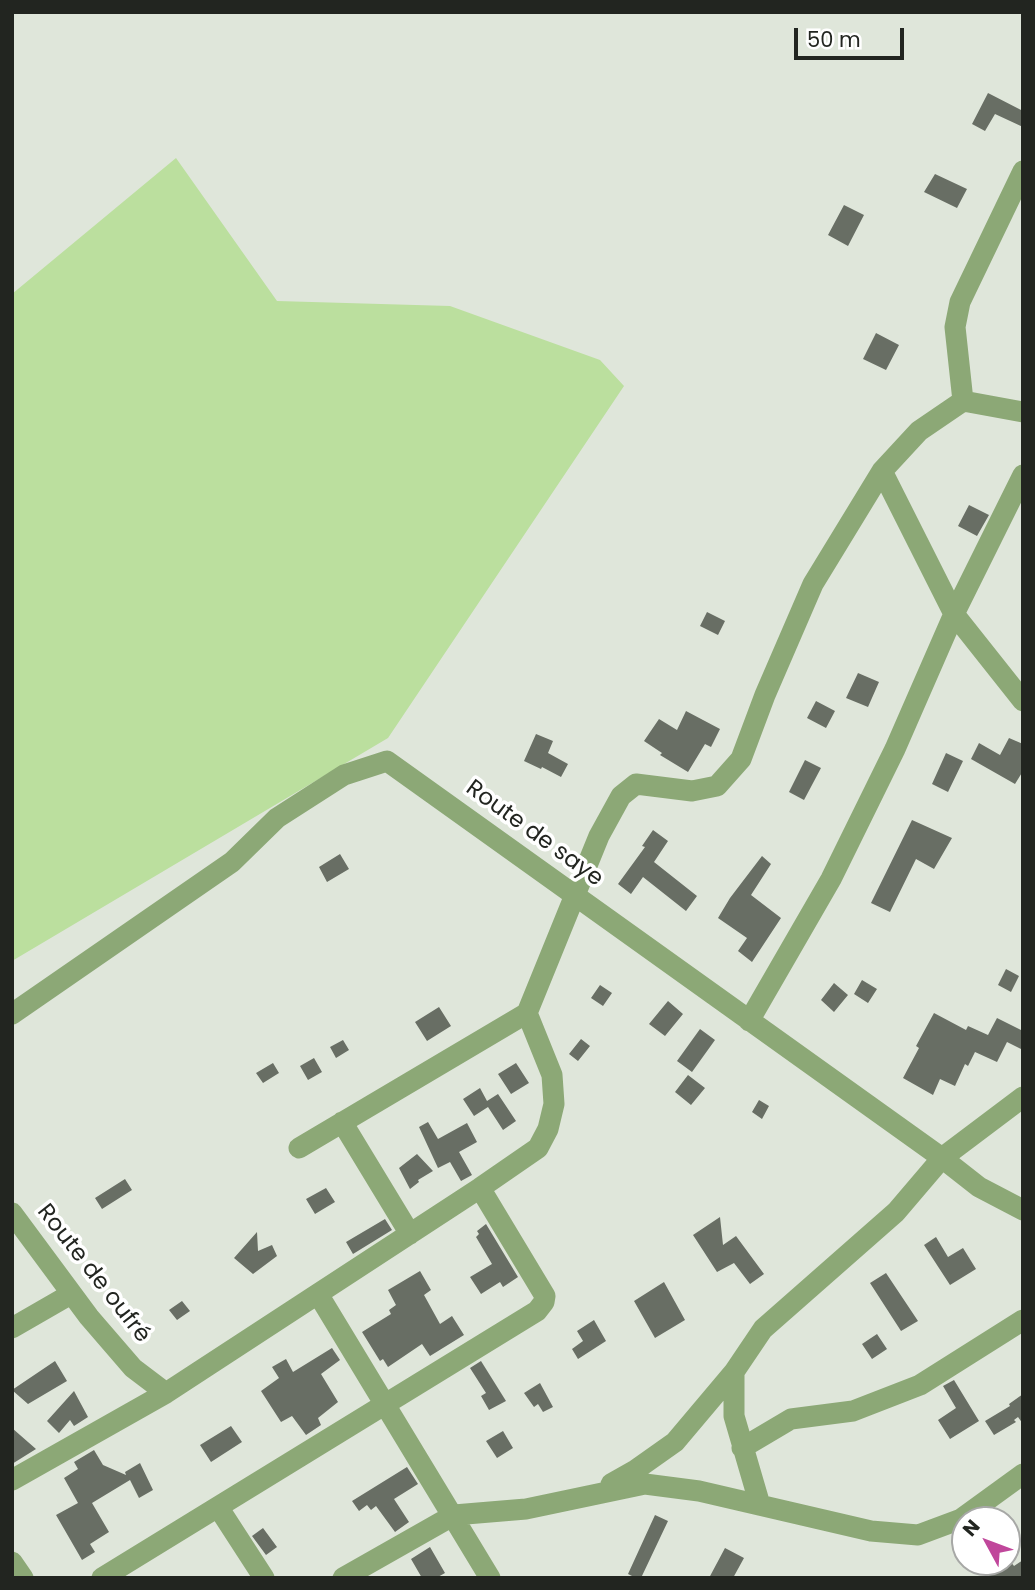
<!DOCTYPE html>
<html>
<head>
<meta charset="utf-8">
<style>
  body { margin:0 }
  #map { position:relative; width:1035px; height:1590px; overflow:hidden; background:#dfe6da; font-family:Poppins,sans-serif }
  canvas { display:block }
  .frame { position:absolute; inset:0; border:14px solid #222520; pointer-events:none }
  .north { position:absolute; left:951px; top:1506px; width:70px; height:70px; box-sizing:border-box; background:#fff; border:2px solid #a7a8a6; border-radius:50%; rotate:311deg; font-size:19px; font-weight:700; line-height:28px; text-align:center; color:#222520 }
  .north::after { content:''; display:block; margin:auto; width:24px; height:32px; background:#c0479b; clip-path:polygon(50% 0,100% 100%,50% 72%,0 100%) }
  .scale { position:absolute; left:794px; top:28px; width:110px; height:32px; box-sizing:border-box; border:4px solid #222520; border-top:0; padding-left:9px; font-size:21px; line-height:24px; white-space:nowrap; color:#222520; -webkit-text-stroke:5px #fff; paint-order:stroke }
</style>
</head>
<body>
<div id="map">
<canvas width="1035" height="1590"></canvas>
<div class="frame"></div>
<div class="north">N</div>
<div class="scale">50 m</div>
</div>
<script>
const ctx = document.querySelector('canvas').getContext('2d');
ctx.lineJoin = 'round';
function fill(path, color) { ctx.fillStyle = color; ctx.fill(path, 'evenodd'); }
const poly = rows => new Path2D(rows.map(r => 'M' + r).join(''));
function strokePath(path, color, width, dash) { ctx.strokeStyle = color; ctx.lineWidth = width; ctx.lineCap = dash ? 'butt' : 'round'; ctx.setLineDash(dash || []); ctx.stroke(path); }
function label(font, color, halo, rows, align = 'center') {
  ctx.font = font + ' Poppins,sans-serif'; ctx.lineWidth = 7; ctx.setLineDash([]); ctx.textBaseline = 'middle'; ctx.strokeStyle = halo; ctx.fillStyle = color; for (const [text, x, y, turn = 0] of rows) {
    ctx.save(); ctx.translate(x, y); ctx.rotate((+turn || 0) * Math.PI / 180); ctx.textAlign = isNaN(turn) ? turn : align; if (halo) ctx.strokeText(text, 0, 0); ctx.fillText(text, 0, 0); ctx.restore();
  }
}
const green = poly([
  [176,158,277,301,450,306,600,360,624,386,388,738,12,961,12,294]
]);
const building = poly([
  [988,93,1023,111,1023,127,995,114,985,131,972,124],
  [935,174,967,189,957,208,924,192],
  [844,205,864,215,848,246,828,235],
  [876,333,899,345,886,370,863,359],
  [969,505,989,515,977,536,958,526],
  [707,612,725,621,718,635,700,626],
  [858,673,879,682,868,707,846,698],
  [816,701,835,711,826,728,807,718],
  [686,711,720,729,711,747,705,744,688,772,660,755,662,753,644,741,659,719,677,730],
  [536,734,553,741,548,753,568,764,561,777,542,767,541,769,524,761],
  [1009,738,1023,744,1023,771,1015,784,971,759,979,743,1000,755],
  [946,753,963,761,948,792,932,784],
  [805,760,821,768,804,800,789,792],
  [912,820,952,838,934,869,916,859,890,912,871,903],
  [653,830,668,841,654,862,697,896,686,911,643,877,631,894,618,884,645,847,642,846],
  [340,854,349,869,327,882,319,867],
  [762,856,771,864,751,895,781,918,752,962,738,951,747,938,718,918,730,898],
  [1006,969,1019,976,1011,992,998,985],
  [862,980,877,989,868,1003,854,994],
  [834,983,848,995,834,1012,821,1000],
  [600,985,612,993,603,1006,591,998],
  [668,1001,683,1014,665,1036,649,1024],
  [439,1007,451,1026,427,1041,415,1022],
  [934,1013,966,1030,968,1026,988,1035,997,1018,1023,1031,1023,1050,1007,1042,997,1062,975,1052,968,1066,965,1064,955,1086,940,1079,933,1095,903,1078,919,1048,916,1046],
  [700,1029,715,1040,692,1072,677,1061],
  [581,1039,590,1046,578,1061,569,1054],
  [343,1040,349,1050,336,1058,330,1047],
  [314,1058,322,1072,308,1080,300,1066],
  [273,1063,279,1073,263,1083,256,1073],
  [516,1063,529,1083,511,1094,498,1074],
  [688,1075,705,1088,691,1105,675,1092],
  [480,1088,487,1101,498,1094,516,1121,503,1130,488,1107,474,1116,463,1099],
  [759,1100,769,1106,762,1119,752,1112],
  [428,1122,438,1139,467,1123,477,1142,459,1152,472,1175,461,1181,450,1162,438,1168,419,1127],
  [417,1154,433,1171,418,1180,419,1182,410,1189,399,1168],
  [125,1179,132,1190,102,1209,95,1198],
  [326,1188,335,1202,315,1214,306,1199],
  [720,1217,723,1245,736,1236,764,1274,750,1284,734,1263,717,1272,693,1235],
  [385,1219,392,1230,353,1254,346,1242],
  [486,1224,518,1277,503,1287,500,1282,481,1294,470,1277,492,1264,476,1237,479,1234,477,1231],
  [257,1232,258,1251,272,1245,277,1256,253,1274,234,1258],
  [936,1237,948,1257,963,1248,976,1269,950,1285,924,1245],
  [420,1271,431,1290,424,1295,440,1324,452,1316,464,1335,430,1356,422,1344,388,1367,383,1359,380,1361,362,1332,391,1314,389,1310,396,1305,388,1290],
  [886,1273,918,1321,901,1331,870,1283],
  [664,1282,685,1320,655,1338,634,1301],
  [182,1301,190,1311,177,1320,169,1310],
  [594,1320,606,1341,578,1359,572,1349,583,1341,577,1331],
  [877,1334,887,1349,872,1359,862,1344],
  [332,1348,340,1360,321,1374,338,1402,318,1418,321,1425,306,1435,292,1416,281,1422,261,1391,279,1378,272,1367,286,1359,293,1372],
  [55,1361,67,1381,28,1404,12,1390],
  [481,1361,506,1401,489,1410,481,1396,486,1393,470,1368],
  [954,1380,979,1421,950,1439,938,1420,956,1408,943,1386],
  [540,1383,553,1407,543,1412,538,1404,534,1407,524,1393],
  [74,1391,88,1417,74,1426,70,1420,59,1433,47,1421],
  [1023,1394,1023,1424,1018,1417,1014,1420,1016,1422,994,1435,985,1421,1010,1406,1009,1404],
  [231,1426,242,1442,211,1462,200,1445],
  [12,1428,36,1449,12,1464],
  [503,1431,513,1448,497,1458,486,1441],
  [94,1450,103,1465,126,1475,125,1472,140,1463,153,1490,139,1498,130,1480,92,1503,109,1532,90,1544,95,1552,82,1560,56,1515,78,1503,64,1478,78,1469,74,1462],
  [407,1467,418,1484,394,1499,409,1522,395,1532,376,1506,371,1510,367,1505,359,1511,352,1501],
  [655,1515,668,1521,641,1578,636,1578,628,1574],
  [263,1528,277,1547,266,1555,252,1536],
  [430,1547,445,1573,436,1578,422,1578,411,1559],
  [725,1548,744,1558,733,1578,709,1578],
  [1023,1560,1023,1578,985,1578,1010,1561,1014,1566]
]);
const minor = poly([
  [963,401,955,327,960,302,1023,171],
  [882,471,954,614,1023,701],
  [12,1014,232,862,277,818,344,775,387,761,942,1158,979,1187,1023,1210],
  [749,1021,831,879,895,749,954,614,1023,475],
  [342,1122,410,1234],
  [299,1148,527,1013,599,836,621,796,636,784,692,791,717,786,741,759,765,695,813,584,882,471,919,431,963,401,1023,412],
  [12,1213,89,1317,133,1368,166,1393],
  [318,1294,490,1578],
  [12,1328,71,1294],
  [742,1448,791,1419,853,1411,920,1385,1023,1320],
  [12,1480,166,1393,480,1188,538,1148,548,1129,554,1104,552,1075,527,1013],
  [611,1484,634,1471,675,1442,734,1372],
  [760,1505,734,1416,734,1372,763,1329,896,1212,942,1158,1023,1097],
  [218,1507,264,1578],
  [12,1562,23,1578],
  [102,1578,537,1311,544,1302,545,1296,480,1188],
  [343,1578,454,1515,526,1509,645,1484,699,1491,871,1531,918,1535,961,1519,1023,1474]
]);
const streetNames = [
  ["Route de saye",534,834,36],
  ["Route de oufré",93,1274,52]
];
fill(green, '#bbdf9e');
fill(building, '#686e64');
strokePath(minor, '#8ca876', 21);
label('23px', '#222520', '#fff', streetNames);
</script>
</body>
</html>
